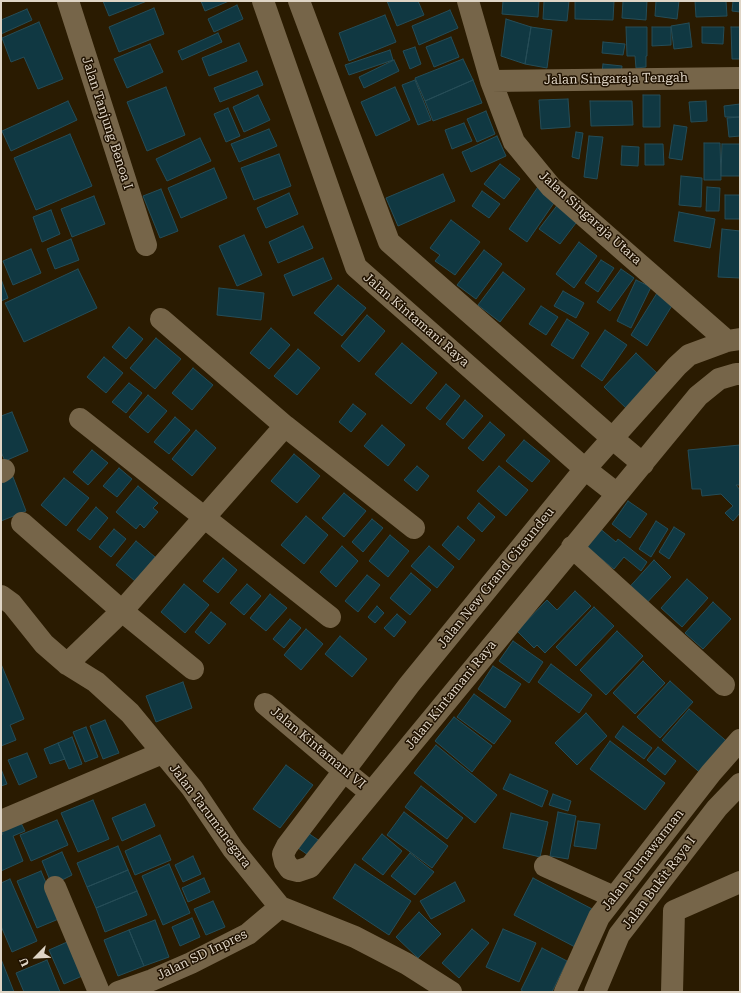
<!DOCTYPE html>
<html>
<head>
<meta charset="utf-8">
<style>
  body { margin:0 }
  #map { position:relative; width:741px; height:993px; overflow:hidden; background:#2a1b01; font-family:"Roboto Serif",serif }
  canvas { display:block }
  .frame { position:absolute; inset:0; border:2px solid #dfd5c6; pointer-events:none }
  .north { position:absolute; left:16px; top:937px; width:40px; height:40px; -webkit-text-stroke:3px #201200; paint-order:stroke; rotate:246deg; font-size:11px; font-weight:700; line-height:16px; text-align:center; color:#dfd5c6 }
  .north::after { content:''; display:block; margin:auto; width:14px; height:18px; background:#dfd5c6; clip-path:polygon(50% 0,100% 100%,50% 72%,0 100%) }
</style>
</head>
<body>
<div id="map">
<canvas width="741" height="993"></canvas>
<div class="frame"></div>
<div class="north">U</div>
</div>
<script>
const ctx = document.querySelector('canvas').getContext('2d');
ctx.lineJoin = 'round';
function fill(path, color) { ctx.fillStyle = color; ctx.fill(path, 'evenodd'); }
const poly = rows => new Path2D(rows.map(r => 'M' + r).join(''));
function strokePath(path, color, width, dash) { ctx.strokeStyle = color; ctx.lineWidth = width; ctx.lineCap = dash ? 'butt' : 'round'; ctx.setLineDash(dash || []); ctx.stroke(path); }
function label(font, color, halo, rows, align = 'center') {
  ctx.font = font + ' "Roboto Serif",serif'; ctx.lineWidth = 3; ctx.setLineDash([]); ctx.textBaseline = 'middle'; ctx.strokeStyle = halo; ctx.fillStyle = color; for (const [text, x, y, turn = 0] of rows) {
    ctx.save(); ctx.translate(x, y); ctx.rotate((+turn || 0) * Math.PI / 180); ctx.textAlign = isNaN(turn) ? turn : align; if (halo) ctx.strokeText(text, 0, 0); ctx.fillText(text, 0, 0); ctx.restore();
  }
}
const building = poly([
  [103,1,147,1,109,16,103,1],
  [201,1,229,1,205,11,201,1],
  [387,1,418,1,424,15,397,26,387,1],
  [503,1,539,1,538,17,502,14,503,1],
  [544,1,569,1,567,21,543,19,544,1],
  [575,1,614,1,613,20,575,19,575,1],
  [623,1,647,1,646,20,622,18,623,1],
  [656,1,679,1,677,19,655,16,656,1],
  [695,1,726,1,727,16,696,17,695,1],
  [733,1,740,1,740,12,732,11,733,1],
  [237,5,243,19,214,32,208,19,237,5],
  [154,8,164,34,119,52,109,27,154,8],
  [27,9,32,20,1,34,1,20,27,9],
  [450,10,458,28,419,45,412,26,450,10],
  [385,15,396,42,349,61,339,33,385,15],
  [506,19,531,27,525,64,501,56,506,19],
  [39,22,63,79,38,89,24,57,11,62,2,38,39,22],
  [689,23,692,47,674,49,671,26,689,23],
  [531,27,552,30,547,68,525,64,531,27],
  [626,27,647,27,647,56,646,56,646,67,636,68,635,56,627,56,626,27],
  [652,27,671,27,671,45,652,46,652,27],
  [702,27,724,27,723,44,702,43,702,27],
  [731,27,740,27,740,59,732,59,731,27],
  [218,33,222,42,182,60,178,51,218,33],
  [451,37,459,57,434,67,426,47,451,37],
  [603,42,625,44,623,55,602,53,603,42],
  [239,43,247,61,209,76,202,58,239,43],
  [150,44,163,72,127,88,114,59,150,44],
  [415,47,421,64,410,69,403,51,415,47],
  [390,50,393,60,349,75,345,65,390,50],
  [463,59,473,80,425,101,415,78,463,59],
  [394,60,399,71,364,88,359,77,394,60],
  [603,64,622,66,621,75,602,72,603,64],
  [257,71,263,85,220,102,214,88,257,71],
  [415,80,431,120,418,125,402,85,415,80],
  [473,80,482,103,433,121,425,101,473,80],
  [166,87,185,135,147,151,127,102,166,87],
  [395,87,410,120,376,136,361,102,395,87],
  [258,95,270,120,244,132,233,107,258,95],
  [643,95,660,95,660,127,643,127,643,95],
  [568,99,570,127,541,129,539,100,568,99],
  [68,101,77,120,11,151,2,131,68,101],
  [590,101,632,101,633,125,591,126,590,101],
  [706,101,707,121,691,122,689,102,706,101],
  [740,104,740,117,725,117,724,106,740,104],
  [228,108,240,136,226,142,214,114,228,108],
  [486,111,495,134,477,142,467,119,486,111],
  [740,117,740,136,729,137,727,118,740,117],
  [464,123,472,141,452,149,445,130,464,123],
  [674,125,687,127,682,160,669,158,674,125],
  [269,129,277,146,239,162,231,144,269,129],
  [576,132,583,133,579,159,572,157,576,132],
  [70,134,92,186,36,210,14,158,70,134],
  [497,136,506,156,471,172,462,152,497,136],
  [589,136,603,137,597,179,584,177,589,136],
  [200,138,211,161,167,181,156,159,200,138],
  [704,143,720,143,721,180,704,180,704,143],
  [645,144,663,144,664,165,645,165,645,144],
  [722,144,740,144,740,176,721,176,722,144],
  [622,146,639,147,638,166,621,165,622,146],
  [279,154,291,186,254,200,241,168,279,154],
  [500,164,520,179,504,199,484,184,500,164],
  [214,168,227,198,181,218,168,188,214,168],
  [443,174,455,201,398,226,386,198,443,174],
  [681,176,702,178,701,207,679,205,681,176],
  [540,184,558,197,527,242,509,229,540,184],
  [707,187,720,188,719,211,706,211,707,187],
  [161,189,178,231,160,238,143,196,161,189],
  [482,191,500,204,489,218,472,206,482,191],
  [289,193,298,214,266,228,257,208,289,193],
  [725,195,740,195,740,219,725,219,725,195],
  [94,196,105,224,72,237,61,209,94,196],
  [562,199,582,215,560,244,539,229,562,199],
  [51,210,60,234,42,242,33,217,51,210],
  [679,212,715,219,710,248,674,241,679,212],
  [451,220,480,242,455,275,435,261,440,255,430,248,451,220],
  [303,226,313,248,278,263,269,242,303,226],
  [722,229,740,231,740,278,718,277,722,229],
  [244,235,262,275,237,286,219,246,244,235],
  [71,239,79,260,55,269,47,249,71,239],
  [579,242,597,256,574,288,556,274,579,242],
  [31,249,41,273,13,285,3,261,31,249],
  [484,250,502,264,476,299,457,285,484,250],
  [323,258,332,279,293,296,284,275,323,258],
  [601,260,614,268,598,292,585,283,601,260],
  [78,269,97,308,24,342,5,303,78,269],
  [621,269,634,278,610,311,597,302,621,269],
  [503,272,525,289,500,322,478,305,503,272],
  [1,279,8,298,1,301,1,279],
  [636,280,651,287,631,328,617,321,636,280],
  [338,285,366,308,342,336,314,313,338,285],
  [219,288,264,293,261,320,217,315,219,288],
  [563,291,584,303,576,318,554,306,563,291],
  [657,293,673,304,647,346,631,335,657,293],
  [541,306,558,317,546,335,529,324,541,306],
  [367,315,385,331,359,362,341,346,367,315],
  [567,319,589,333,573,359,551,345,567,319],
  [129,327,143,339,126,359,112,347,129,327],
  [271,328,290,345,269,369,250,353,271,328],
  [605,330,627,345,602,381,581,366,605,330],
  [156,338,181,359,155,389,130,368,156,338],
  [402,343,437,373,411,404,375,374,402,343],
  [298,349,320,368,297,395,274,376,298,349],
  [636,353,659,375,627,409,604,387,636,353],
  [104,357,123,373,106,393,87,377,104,357],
  [193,368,213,385,192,410,172,393,193,368],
  [129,383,142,393,126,413,112,402,129,383],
  [446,384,460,396,440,420,426,408,446,384],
  [148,395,167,411,148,433,129,417,148,395],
  [465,400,483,416,463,439,446,424,465,400],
  [353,404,366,414,351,432,339,422,353,404],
  [12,412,28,451,5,461,1,452,1,416,12,412],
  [175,417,190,430,169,454,154,442,175,417],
  [490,422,505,435,483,461,468,448,490,422],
  [382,425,405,445,388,466,364,446,382,425],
  [196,430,216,448,192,476,172,459,196,430],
  [524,440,550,461,532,482,506,461,524,440],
  [740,445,740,485,736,485,740,490,740,513,733,521,725,513,733,506,721,494,702,496,701,489,692,489,688,450,740,445],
  [92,450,108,463,88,485,73,472,92,450],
  [294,454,320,476,297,503,271,481,294,454],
  [417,466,429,476,417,491,404,480,417,466],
  [499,466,528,490,506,516,477,491,499,466],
  [119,468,132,479,117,497,103,486,119,468],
  [13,477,26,511,1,521,1,481,13,477],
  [64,478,89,498,66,526,41,505,64,478],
  [138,486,158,503,153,508,158,512,144,528,140,524,136,529,116,512,138,486],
  [344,493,366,511,344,537,322,518,344,493],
  [628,501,647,514,630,538,612,524,628,501],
  [479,503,495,517,482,532,467,518,479,503],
  [96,507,108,518,90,540,77,530,96,507],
  [306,516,328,535,304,564,281,545,306,516],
  [372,519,383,528,363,552,352,542,372,519],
  [656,521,668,529,651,557,639,549,656,521],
  [458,526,475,540,459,560,442,545,458,526],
  [598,527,616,542,618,539,647,562,641,571,624,557,614,569,584,545,598,527],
  [674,527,685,534,669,559,659,552,674,527],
  [114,529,126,539,111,557,99,547,114,529],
  [390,535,409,551,388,577,369,561,390,535],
  [136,541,155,557,135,581,116,565,136,541],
  [342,546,358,561,336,587,320,572,342,546],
  [429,546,454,567,437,588,411,566,429,546],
  [223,558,237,570,218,593,203,581,223,558],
  [654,560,671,577,642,608,625,592,654,560],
  [411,573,431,590,410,615,390,598,411,573],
  [367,575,380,585,358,612,345,601,367,575],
  [687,579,708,598,682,627,661,608,687,579],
  [184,584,209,605,185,633,161,612,184,584],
  [247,584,261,596,244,615,230,603,247,584],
  [575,591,591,606,545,653,537,645,534,648,517,631,547,600,557,610,575,591],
  [270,594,287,608,266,631,250,618,270,594],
  [713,602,731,619,703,649,685,633,713,602],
  [377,606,384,613,375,623,368,617,377,606],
  [594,607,614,626,576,666,556,647,594,607],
  [211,612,226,624,209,644,195,632,211,612],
  [397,614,406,622,394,637,384,628,397,614],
  [290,619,301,628,284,648,273,639,290,619],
  [306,629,323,644,301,670,284,655,306,629],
  [617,631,643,656,606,695,580,670,617,631],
  [340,636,367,659,352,677,325,654,340,636],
  [513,641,543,662,529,683,499,661,513,641],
  [643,661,665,683,635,714,613,693,643,661],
  [1,664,24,719,10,725,16,740,1,746,1,664],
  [551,664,592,695,579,713,538,682,551,664],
  [493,666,521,684,505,708,478,689,493,666],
  [670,681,693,702,660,738,637,717,670,681],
  [183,682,192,708,156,722,146,696,183,682],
  [474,694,511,721,494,744,457,717,474,694],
  [689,709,731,745,704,776,662,740,689,709],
  [586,713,607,736,577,765,555,743,586,713],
  [454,717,492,746,472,772,435,741,454,717],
  [105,720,119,753,103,759,90,726,105,720],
  [623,726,652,748,644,759,615,737,623,726],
  [86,727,98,757,85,762,73,732,86,727],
  [72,737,82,764,69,769,58,743,72,737],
  [610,741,665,783,645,810,590,769,610,741],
  [58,743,65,759,50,764,44,749,58,743],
  [436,745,497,795,475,823,414,773,436,745],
  [658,747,676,761,665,775,647,760,658,747],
  [27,753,37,777,19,785,8,760,27,753],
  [286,765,313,785,280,828,253,809,286,765],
  [1,769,7,784,1,786,1,769],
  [510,774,548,791,542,807,503,789,510,774],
  [421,786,463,818,447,839,405,807,421,786],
  [553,794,571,801,568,811,549,805,553,794],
  [93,800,109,839,78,852,61,813,93,800],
  [145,804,155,826,122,841,112,818,145,804],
  [404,812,448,846,432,868,387,835,404,812],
  [558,812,576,816,568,859,550,856,558,812],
  [511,813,548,822,540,857,503,848,511,813],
  [19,819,25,831,13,836,23,861,1,871,1,835,3,834,1,830,19,819],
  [57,820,68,845,31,861,20,835,57,820],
  [578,821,600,824,596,849,574,846,578,821],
  [308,833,324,844,314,859,298,848,308,833],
  [382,834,402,851,383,875,362,859,382,834],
  [160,835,171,860,135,875,125,851,160,835],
  [118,846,128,870,87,887,77,863,118,846],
  [62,852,72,875,52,885,42,861,62,852],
  [410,853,434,872,415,895,391,876,410,853],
  [193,856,201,874,183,882,175,865,193,856],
  [169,864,190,913,163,925,142,876,169,864],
  [355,864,411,901,389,935,333,898,355,864],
  [128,870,137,891,96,908,87,887,128,870],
  [41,871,61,918,37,928,17,881,41,871],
  [204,878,210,892,188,902,182,888,204,878],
  [533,878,594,910,575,947,514,915,533,878],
  [10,879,37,941,12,952,1,926,1,883,10,879],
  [455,882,465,901,431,919,420,901,455,882],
  [137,891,147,915,105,932,96,908,137,891],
  [213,901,225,927,206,935,194,909,213,901],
  [419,912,441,934,418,958,396,937,419,912],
  [192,918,200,937,180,946,172,927,192,918],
  [155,920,169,957,144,966,129,930,155,920],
  [472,929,489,943,459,978,442,963,472,929],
  [503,929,536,943,519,982,486,967,503,929],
  [129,930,144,966,118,976,104,940,129,930],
  [74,939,89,973,64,984,49,950,74,939],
  [542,948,567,961,552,992,524,992,521,990,542,948],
  [1,959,14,992,1,992,1,959],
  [47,960,60,992,24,992,16,973,47,960]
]);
const minor = poly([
  [68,1,146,245],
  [263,1,356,267,585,469,617,494],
  [299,1,389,242,612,438,643,464],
  [468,1,491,81,514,142,551,187,727,341],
  [491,81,740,78],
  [161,319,285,426,414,528],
  [740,339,727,341,689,355,677,366,585,469,409,685,287,846,283,854,285,862,290,869,298,871,310,867,698,396,719,379,736,374,740,374],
  [80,419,330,617],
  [1,472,4,470],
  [22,523,122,611,193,669],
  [572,547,724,685],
  [1,596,12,604,44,644,67,664,96,682,130,713,192,788,233,849,280,907,355,937,407,964,451,992],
  [67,664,122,611,285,426],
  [265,704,344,771,371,793],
  [1,821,162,753],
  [545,866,614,897],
  [55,887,99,992],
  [118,992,152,980,191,963,248,934,280,907],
  [565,992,599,917,711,773,740,740],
  [595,992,619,935,717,808,740,784],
  [672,992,674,911,740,882]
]);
const streetNames = [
  ["Jalan Singaraja Tengah",616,79,-1],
  ["Jalan Tanjung Benoa I",107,123,72],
  ["Jalan Singaraja Utara",590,218,42],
  ["Jalan Kintamani Raya",416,320,41],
  ["Jalan New Grand Cireundeu",496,578,-51],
  ["Jalan Kintamani Raya",451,695,-51],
  ["Jalan Kintamani VI",318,748,40],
  ["Jalan Tarumanegara",210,816,53],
  ["Jalan Purnawarman",643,860,-52],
  ["Jalan Bukit Raya I",659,883,-53],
  ["Jalan SD Inpres",202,955,-26]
];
fill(building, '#103842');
strokePath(building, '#264d57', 1);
strokePath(minor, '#766549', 22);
label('13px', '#dfd5c6', '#201200', streetNames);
</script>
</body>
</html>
